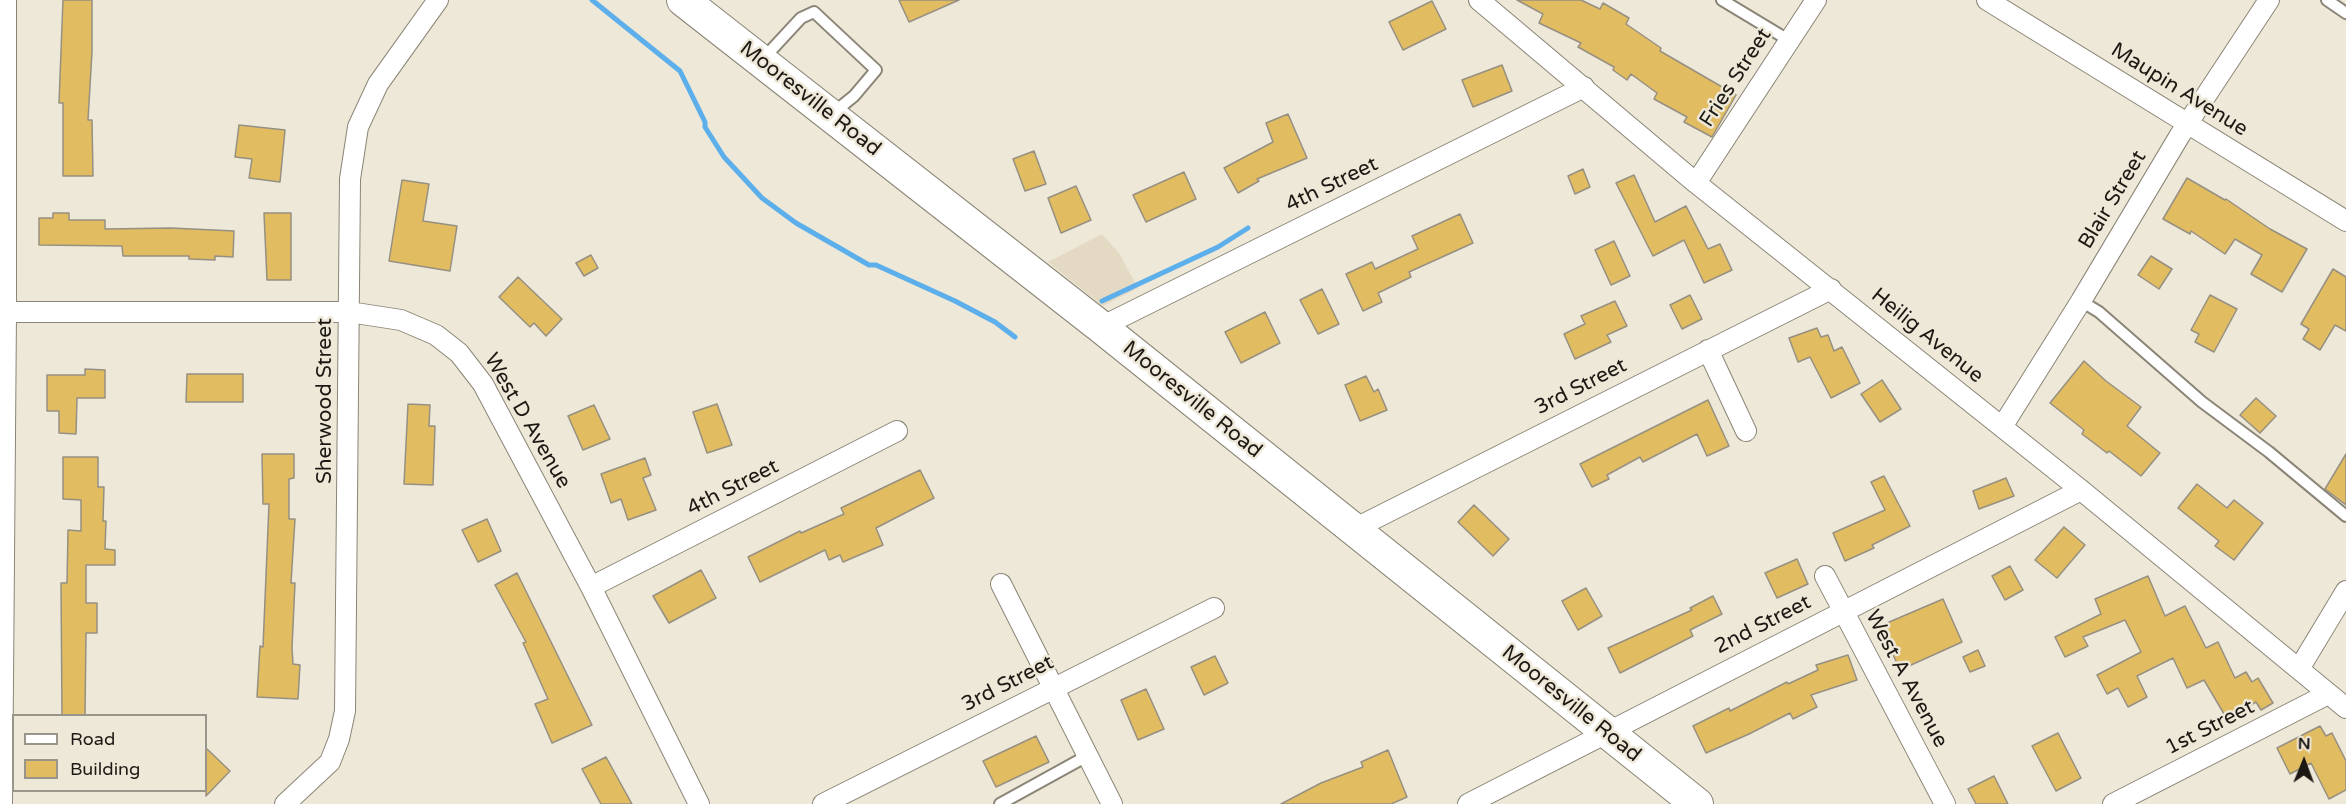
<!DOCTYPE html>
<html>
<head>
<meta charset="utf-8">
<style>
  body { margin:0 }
  #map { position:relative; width:2346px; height:804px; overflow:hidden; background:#eee8d8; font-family:"Varela Round",sans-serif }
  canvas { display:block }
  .legend { position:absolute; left:12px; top:714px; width:195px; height:78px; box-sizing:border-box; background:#eee8d8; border:2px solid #9a958a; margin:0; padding:8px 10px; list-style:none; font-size:18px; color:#1c1914 }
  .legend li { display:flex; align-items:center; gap:12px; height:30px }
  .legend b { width:30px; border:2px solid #9a958a }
  .north { position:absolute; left:2274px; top:732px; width:60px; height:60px; -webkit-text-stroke:4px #eee8d8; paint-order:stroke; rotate:1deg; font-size:16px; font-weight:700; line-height:24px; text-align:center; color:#1c1914 }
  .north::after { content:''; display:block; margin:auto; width:21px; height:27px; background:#1c1914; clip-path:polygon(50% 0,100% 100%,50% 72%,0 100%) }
</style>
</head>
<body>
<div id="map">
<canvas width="2346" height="804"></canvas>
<ul class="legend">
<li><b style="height:8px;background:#fff"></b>Road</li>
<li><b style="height:16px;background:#e2bc61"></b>Building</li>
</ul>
<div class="north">N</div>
</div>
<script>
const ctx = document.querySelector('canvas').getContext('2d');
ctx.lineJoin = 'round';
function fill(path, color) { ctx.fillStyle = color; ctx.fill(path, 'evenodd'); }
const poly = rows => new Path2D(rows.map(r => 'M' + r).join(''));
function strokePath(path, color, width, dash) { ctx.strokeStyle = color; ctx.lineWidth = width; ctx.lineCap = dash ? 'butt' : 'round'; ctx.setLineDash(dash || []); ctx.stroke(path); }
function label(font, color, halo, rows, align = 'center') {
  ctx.font = font + ' "Varela Round",sans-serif'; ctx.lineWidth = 5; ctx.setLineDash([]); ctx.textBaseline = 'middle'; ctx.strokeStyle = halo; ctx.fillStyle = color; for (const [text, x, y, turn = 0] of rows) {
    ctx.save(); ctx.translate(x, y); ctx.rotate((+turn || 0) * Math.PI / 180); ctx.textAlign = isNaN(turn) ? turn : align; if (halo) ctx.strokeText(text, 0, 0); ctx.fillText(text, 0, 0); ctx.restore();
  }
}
const built = poly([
  [1102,234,1119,253,1138,288,1103,306,1048,262]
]);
const stream = poly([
  [592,0,680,71,705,122,705,127,724,157,762,198,796,223,843,250,869,265,876,265,955,301,995,322,1015,337],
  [1102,301,1218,247,1248,228]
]);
const building = poly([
  [63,0,92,0,92,52,88,120,92,120,93,176,63,176,63,103,59,103,63,0],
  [899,0,959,0,909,22,899,0],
  [1517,0,1581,0,1600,9,1603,3,1629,18,1626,24,1661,48,1660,51,1736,95,1712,137,1684,122,1687,117,1654,99,1657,93,1631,74,1627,80,1613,70,1614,67,1578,47,1581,43,1539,23,1543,14,1517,0],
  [1432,1,1446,29,1403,50,1389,22,1432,1],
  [1502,65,1512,91,1473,107,1462,80,1502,65],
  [1288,114,1307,158,1257,179,1259,181,1238,193,1224,168,1273,142,1266,123,1288,114],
  [239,125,285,130,280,182,249,178,252,159,235,157,239,125],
  [1034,151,1046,184,1025,191,1013,159,1034,151],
  [1583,169,1590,187,1575,194,1568,176,1583,169],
  [1184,172,1196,199,1146,222,1133,195,1184,172],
  [1634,175,1655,222,1686,206,1708,249,1720,244,1732,270,1704,283,1684,240,1653,256,1616,183,1634,175],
  [2187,178,2225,200,2226,199,2270,229,2307,249,2282,292,2251,274,2262,255,2235,239,2225,254,2191,231,2190,234,2163,219,2187,178],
  [402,180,429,184,423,221,457,226,450,271,389,261,402,180],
  [1076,186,1091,220,1061,233,1048,198,1076,186],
  [53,213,69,213,69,220,105,220,105,229,171,228,234,231,233,257,215,256,215,260,189,259,189,256,123,256,122,246,39,245,39,218,53,218,53,213],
  [264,213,291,213,291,280,267,280,264,213],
  [1460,214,1473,243,1409,272,1411,277,1378,293,1382,302,1363,311,1346,274,1372,262,1375,269,1418,249,1412,236,1460,214],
  [1614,241,1630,276,1611,285,1595,250,1614,241],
  [591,255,598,268,584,276,576,263,591,255],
  [2151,256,2172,269,2159,289,2138,275,2151,256],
  [2333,269,2346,277,2346,331,2335,325,2320,350,2303,339,2309,329,2301,324,2333,269],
  [518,277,562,319,546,336,534,323,530,327,499,297,518,277],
  [1322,289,1339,324,1318,334,1300,300,1322,289],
  [1690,295,1702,319,1682,329,1670,305,1690,295],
  [2210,295,2237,309,2214,352,2195,342,2199,334,2191,330,2210,295],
  [1615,301,1627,326,1607,335,1611,342,1575,359,1564,334,1585,324,1581,316,1615,301],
  [1265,312,1280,343,1241,363,1225,332,1265,312],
  [1817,328,1821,337,1828,335,1834,351,1842,347,1860,383,1831,398,1810,357,1798,362,1789,338,1817,328],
  [2084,361,2106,381,2141,407,2127,426,2160,453,2141,476,2109,451,2107,453,2082,434,2084,430,2050,403,2084,361],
  [85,369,105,370,105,398,77,398,76,434,59,433,59,411,47,411,47,375,85,375,85,369],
  [187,374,243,374,243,402,186,402,187,374],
  [1366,376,1374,392,1378,389,1387,410,1360,421,1345,385,1366,376],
  [1882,380,1901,409,1880,422,1861,394,1882,380],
  [2256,398,2276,416,2260,433,2240,415,2256,398],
  [1708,400,1729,446,1707,456,1697,434,1643,462,1640,457,1607,475,1609,479,1592,487,1580,464,1708,400],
  [408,404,430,405,429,426,435,426,433,485,404,484,408,404],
  [717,404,732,445,707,453,693,412,717,404],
  [594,405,610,439,583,450,568,416,594,405],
  [262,454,294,454,294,478,289,479,289,519,295,519,291,583,295,583,292,648,293,664,300,665,298,699,257,697,260,646,263,647,269,504,263,504,262,454],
  [2346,454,2346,505,2325,489,2346,454],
  [63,457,98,457,98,487,104,487,103,521,106,521,105,549,115,550,115,565,86,565,86,603,97,603,97,633,86,633,85,716,62,716,61,583,67,583,68,530,81,531,81,500,63,499,63,457],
  [645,458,651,475,643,478,656,510,628,520,621,499,611,503,601,474,645,458],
  [920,470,934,498,876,528,883,545,843,562,840,555,829,560,825,550,760,582,748,557,800,531,801,533,844,514,841,508,920,470],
  [1884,476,1910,526,1872,545,1874,548,1845,561,1833,533,1885,510,1871,482,1884,476],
  [2006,478,2014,496,1979,509,1973,491,2006,478],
  [2197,484,2227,508,2234,500,2263,523,2234,560,2215,546,2219,541,2178,508,2197,484],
  [1474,505,1509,539,1493,556,1458,522,1474,505],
  [487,519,501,551,478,562,462,530,487,519],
  [2064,527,2085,545,2057,578,2035,560,2064,527],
  [1797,559,1808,584,1777,598,1765,573,1797,559],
  [2010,566,2023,590,2005,600,1992,576,2010,566],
  [701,570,716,598,669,623,653,596,701,570],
  [517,573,592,725,552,743,535,704,548,699,523,643,526,642,495,585,517,573],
  [2148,576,2165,616,2185,606,2206,648,2218,642,2235,678,2246,672,2252,682,2258,678,2273,703,2261,710,2256,702,2227,719,2204,680,2187,688,2173,658,2137,676,2147,697,2128,707,2118,688,2107,694,2097,675,2141,652,2125,620,2083,637,2088,646,2065,657,2055,637,2101,614,2095,599,2148,576],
  [1586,588,1602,616,1578,630,1562,601,1586,588],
  [1713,596,1722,614,1690,630,1693,636,1620,673,1608,648,1692,610,1690,608,1713,596],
  [1943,599,1962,642,1900,670,1880,626,1943,599],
  [1978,650,1985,666,1970,672,1963,657,1978,650],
  [1848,655,1857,680,1811,695,1817,707,1793,719,1790,713,1749,734,1706,753,1693,726,1729,708,1730,711,1787,682,1788,684,1818,670,1816,665,1848,655],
  [1215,656,1228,683,1204,695,1191,667,1215,656],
  [1146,689,1164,729,1138,740,1121,700,1146,689],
  [2320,726,2326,736,2332,733,2346,761,2346,790,2329,799,2311,763,2290,774,2277,748,2320,726],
  [2058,733,2081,778,2056,791,2032,746,2058,733],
  [1036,736,1049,762,996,787,983,761,1036,736],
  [206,748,230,771,206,796,206,748],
  [1388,750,1407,797,1391,804,1281,804,1321,783,1363,767,1361,762,1388,750],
  [606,757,632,804,601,804,582,769,606,757],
  [1994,776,2008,804,1976,804,1968,789,1994,776]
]);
const lane = poly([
  [1722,0,1790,41],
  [2327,0,2346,13],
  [763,59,801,18,814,12,876,70,854,96,833,113],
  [2081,301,2099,312,2202,402,2269,452,2346,516],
  [1000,804,1087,756]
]);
const street = poly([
  [1479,0,1696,183,2081,490,2346,708],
  [1987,0,2346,221],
  [1696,183,1816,0],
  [0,312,349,312,401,320,436,335,459,353,483,384,591,587,699,804],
  [1101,327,1584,87],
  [1708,350,1746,431],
  [2002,427,2081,301,2180,135,2269,0],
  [1354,529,1831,289],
  [1825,576,1945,804],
  [1001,584,1112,804],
  [591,587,897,431],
  [2299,669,2346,591],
  [2,804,6,312,6,0],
  [285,804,330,762,339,739,345,711,350,179,358,127,378,84,438,0],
  [823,804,1214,608],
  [1468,804,2081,490],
  [2113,804,2328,694]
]);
const primary = poly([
  [683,0,1101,327,1697,804]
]);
const streetNames = [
  ["Fries Street",1736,78,-57],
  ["Maupin Avenue",2179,90,32],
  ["Mooresville Road",810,99,38],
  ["4th Street",1332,185,-26],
  ["Blair Street",2113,200,-59],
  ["Heilig Avenue",1927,336,39],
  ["3rd Street",1581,387,-27],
  ["Mooresville Road",1192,400,39],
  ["Sherwood Street",325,401,-90],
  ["West D Avenue",527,421,60],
  ["4th Street",733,488,-27],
  ["2nd Street",1763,625,-27],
  ["West A Avenue",1906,679,62],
  ["3rd Street",1008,684,-27],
  ["Mooresville Road",1571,704,39],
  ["1st Street",2210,728,-27]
];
fill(built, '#e4dac4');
strokePath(stream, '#5cafea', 5);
fill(building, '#e2bc61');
strokePath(building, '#969082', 1.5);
strokePath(lane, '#8b8577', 14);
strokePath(street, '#8b8577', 22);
strokePath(primary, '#8b8577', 34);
strokePath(lane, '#fff', 10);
strokePath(street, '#fff', 20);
strokePath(primary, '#fff', 32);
label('21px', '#1c1914', '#eee8d8', streetNames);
</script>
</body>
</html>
